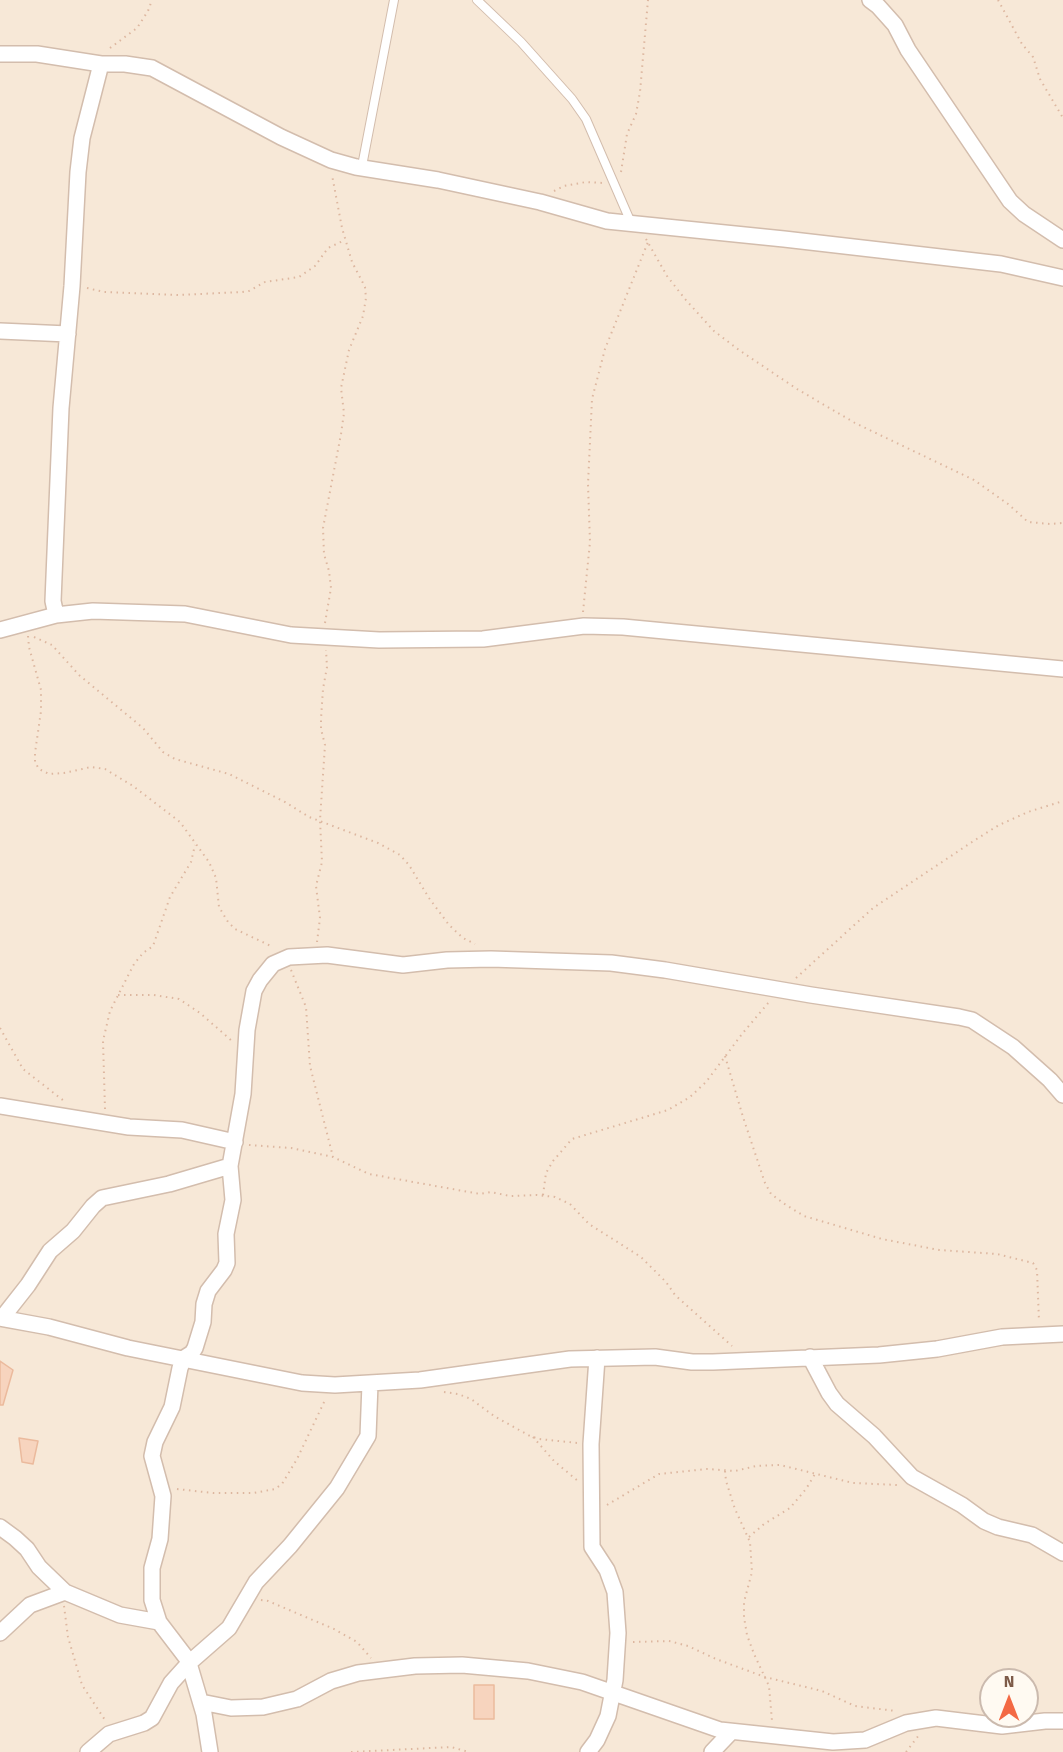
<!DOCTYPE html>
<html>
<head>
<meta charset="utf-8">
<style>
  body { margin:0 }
  #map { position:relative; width:1063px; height:1752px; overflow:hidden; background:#fef6ea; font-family:"Fira Sans",sans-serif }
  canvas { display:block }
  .north { position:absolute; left:979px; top:1668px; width:60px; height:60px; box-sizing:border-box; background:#fffaf2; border:2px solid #cbbaae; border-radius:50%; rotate:0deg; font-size:16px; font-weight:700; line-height:24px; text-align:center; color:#7d5b49 }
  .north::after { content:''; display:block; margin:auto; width:21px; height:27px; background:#f36944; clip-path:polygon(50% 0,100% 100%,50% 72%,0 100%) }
</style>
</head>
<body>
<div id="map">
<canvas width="1063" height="1752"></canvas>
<div class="north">N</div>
</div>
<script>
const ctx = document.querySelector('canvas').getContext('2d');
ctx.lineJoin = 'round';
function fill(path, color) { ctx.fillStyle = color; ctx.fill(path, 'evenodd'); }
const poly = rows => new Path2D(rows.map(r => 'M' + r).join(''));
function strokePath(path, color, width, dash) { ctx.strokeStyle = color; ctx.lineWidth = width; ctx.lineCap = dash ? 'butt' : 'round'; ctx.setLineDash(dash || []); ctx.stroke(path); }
const residential = poly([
  [0,0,1063,0,1063,1752,0,1752],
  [991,1680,1027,1680,1027,1716,991,1716]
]);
const building = poly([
  [0,1361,13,1370,3,1405,0,1405,0,1361],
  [19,1438,38,1441,33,1464,22,1462,19,1438],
  [474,1685,494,1685,494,1719,474,1719,474,1685]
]);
const path = poly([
  [998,0,1022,44,1033,57,1040,79,1063,118],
  [110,48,137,28,148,11,152,0],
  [621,172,627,134,636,114,640,92,648,0],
  [554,191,564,186,586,182,603,183],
  [646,239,667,276,685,299,714,331,739,350,797,389,855,423,974,480,1008,504,1028,522,1050,524,1063,523],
  [87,288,104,292,179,295,242,292,249,291,265,282,299,277,315,266,328,248,345,240],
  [583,612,590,542,588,484,592,399,605,349,648,242],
  [325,623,331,588,329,571,324,554,323,528,341,434,344,413,341,388,349,350,363,316,366,298,365,287,352,262,342,228,332,175],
  [28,636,29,647,41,690,41,711,35,753,35,762,39,769,49,774,64,773,91,767,105,769,133,786,180,822,209,862,216,878,219,907,228,922,235,929,273,947],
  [34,637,52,645,79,675,143,728,163,752,175,759,229,774,285,802,309,817,378,843,400,855,409,865,429,898,449,925,463,938,475,944],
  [317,942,320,918,316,886,322,862,320,820,325,745,321,729,321,719,323,689,327,667,326,650],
  [291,970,306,1007,310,1066,333,1157],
  [796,978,873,908,975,840,999,825,1028,812,1063,801],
  [118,995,154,995,179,999,200,1013,232,1041],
  [0,1028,23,1069,64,1101],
  [725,1056,743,1117,765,1183,771,1194,786,1205,804,1216,882,1239,939,1250,997,1254,1033,1263,1037,1270,1039,1321],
  [105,1109,103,1041,110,1011,134,964,143,953,153,946,170,897,191,862,195,845],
  [249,1145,291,1148,333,1157,369,1174,480,1194,491,1192,510,1196,537,1195,555,1197,570,1204,589,1224,641,1257,666,1282,675,1295,732,1346],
  [543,1195,546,1173,553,1161,572,1139,668,1110,690,1097,706,1082,742,1034,769,1002],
  [444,1392,458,1394,471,1399,494,1416,530,1436,539,1439,578,1443],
  [533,1437,554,1461,578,1481],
  [725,1471,726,1481,735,1509,750,1542,752,1572,744,1602,744,1617,747,1635,754,1654,769,1686,772,1721],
  [177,1489,213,1493,254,1493,275,1489,282,1484,297,1459,326,1398],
  [607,1505,659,1474,707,1469,735,1471,756,1466,780,1465,853,1483,898,1485],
  [749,1537,764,1524,790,1508,806,1489,815,1474],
  [261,1600,268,1601,334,1629,357,1642,371,1658],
  [64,1606,68,1637,82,1685,105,1720],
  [633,1642,669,1641,688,1646,716,1659,765,1677,822,1691,855,1706,896,1711],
  [351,1752,451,1747,469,1752],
  [906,1752,919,1735]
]);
const lane = poly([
  [477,0,521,42,572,99,586,119,632,225],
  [362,166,394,0]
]);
const street = poly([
  [870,0,878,6,895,25,908,50,1010,201,1024,214,1063,240],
  [0,54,37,54,101,64,125,64,152,68,281,137,331,160,356,167,438,180,540,202,607,221,784,239,1001,264,1063,278],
  [0,331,68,334],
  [56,615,53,601,61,408,72,286,78,172,82,138,101,64],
  [0,630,56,615,93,611,185,614,291,635,379,640,483,639,584,626,623,627,1063,669],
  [0,1106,129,1127,182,1130,235,1142],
  [0,1318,49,1327,128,1348,302,1383,335,1385,420,1380,570,1359,655,1357,692,1362,713,1362,879,1355,937,1349,1002,1337,1063,1334],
  [2,1318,28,1285,50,1251,73,1231,93,1206,102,1198,169,1184,230,1166],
  [810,1357,829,1393,837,1404,874,1436,912,1477,962,1505,984,1521,998,1527,1032,1535,1063,1553],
  [0,1527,15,1538,27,1549,39,1567,65,1592,120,1615,159,1622],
  [0,1633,30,1605,65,1592],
  [201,1702,231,1708,263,1707,297,1699,331,1681,358,1673,415,1666,462,1665,528,1671,582,1682,720,1730,833,1742,865,1740,906,1723,936,1718,1002,1726,1045,1721,1063,1721],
  [88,1752,109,1734,144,1723,152,1718,171,1683,189,1663,229,1628,256,1582,290,1546,337,1488,368,1436,370,1384],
  [210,1752,204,1714,188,1660,159,1622,152,1600,152,1568,160,1539,163,1496,152,1456,155,1442,172,1407,180,1368,184,1358,192,1353,195,1348,203,1322,204,1304,208,1291,224,1270,227,1263,226,1234,233,1200,230,1166,243,1094,247,1030,254,991,260,980,273,964,289,957,327,955,403,965,447,960,491,959,611,963,665,970,811,995,959,1017,972,1020,1013,1047,1050,1080,1063,1095],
  [588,1752,597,1740,608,1716,615,1680,618,1633,615,1592,607,1570,592,1547,591,1444,597,1358],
  [712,1752,731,1732]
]);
fill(residential, '#f7e8d7');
fill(building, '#f7d4be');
strokePath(building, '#ebba9d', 1.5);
strokePath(lane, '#d3bdad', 10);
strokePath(street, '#d3bdad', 18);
strokePath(path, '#ddb7a0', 2, [1.5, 4.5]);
strokePath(lane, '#fff', 8);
strokePath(street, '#fff', 15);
</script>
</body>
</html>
